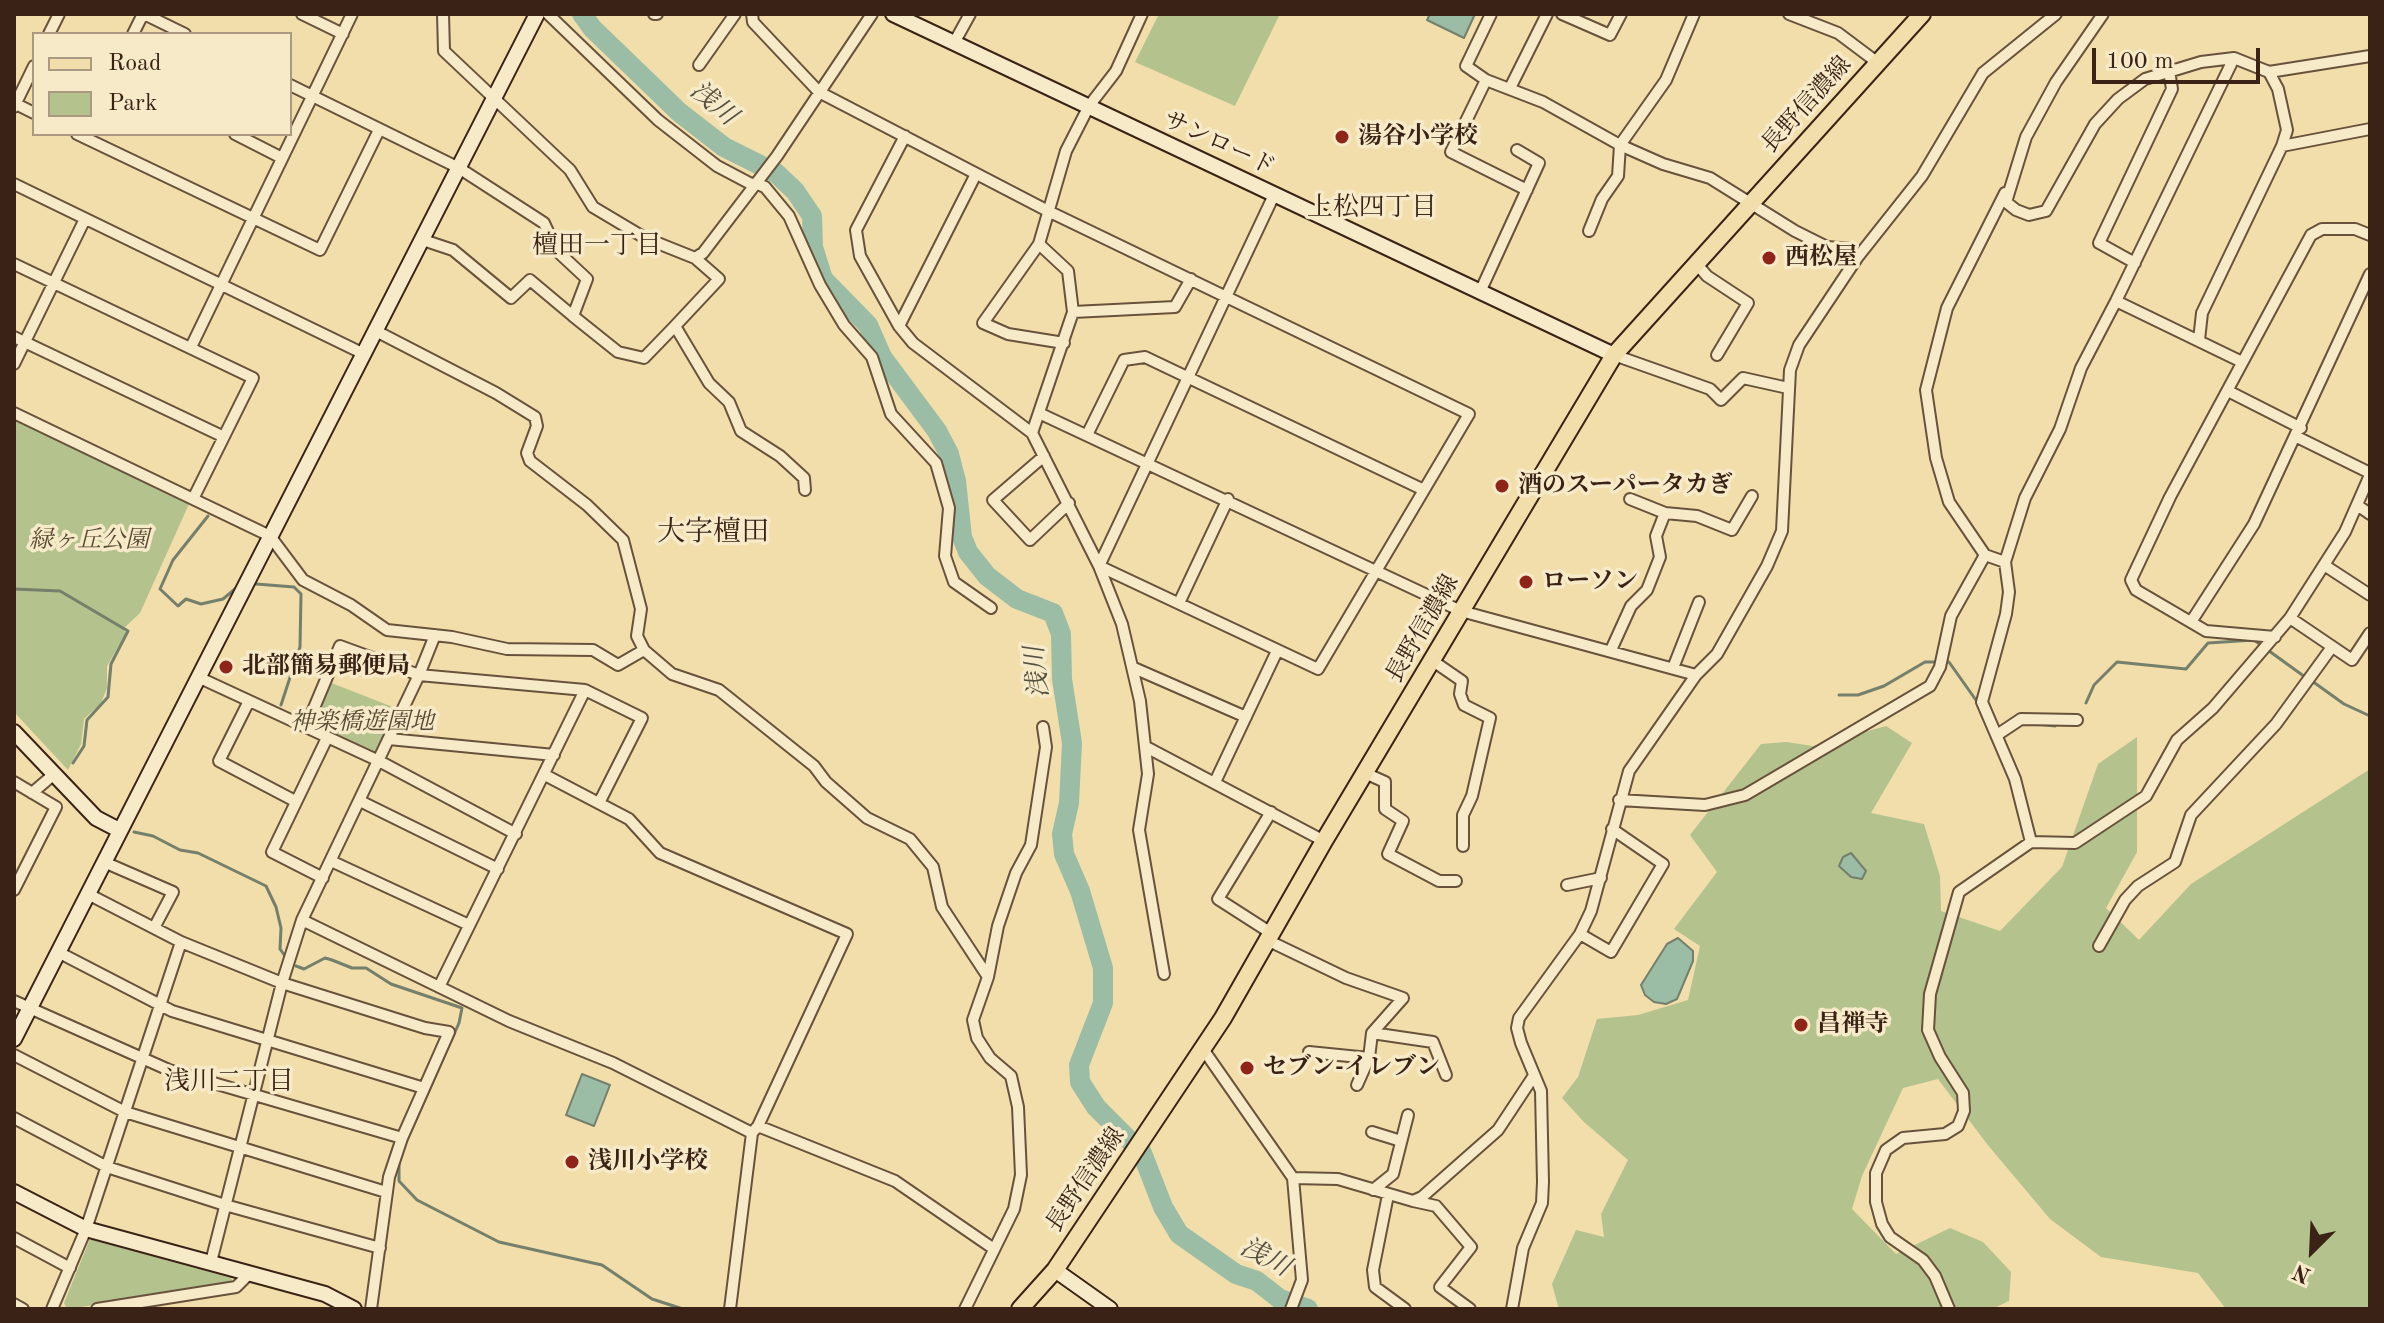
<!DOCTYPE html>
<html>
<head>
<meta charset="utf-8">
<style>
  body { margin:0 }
  #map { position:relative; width:2384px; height:1323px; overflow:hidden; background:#f1deab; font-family:"Old Standard TT",serif }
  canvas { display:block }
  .frame { position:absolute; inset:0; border:16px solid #3a2316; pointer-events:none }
  .legend { position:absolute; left:32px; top:32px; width:260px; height:104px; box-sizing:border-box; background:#f6eac8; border:2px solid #ab9a81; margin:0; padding:10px 14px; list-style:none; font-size:24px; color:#3a2316 }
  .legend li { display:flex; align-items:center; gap:16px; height:40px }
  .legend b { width:40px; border:2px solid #ab9a81 }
  .north { position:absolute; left:2272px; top:1211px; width:80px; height:80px; -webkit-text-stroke:6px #f6eac8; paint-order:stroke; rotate:204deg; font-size:22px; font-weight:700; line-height:32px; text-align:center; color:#3a2316 }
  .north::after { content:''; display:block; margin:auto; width:28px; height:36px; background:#3a2316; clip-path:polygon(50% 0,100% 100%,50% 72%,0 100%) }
  .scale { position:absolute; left:2092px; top:48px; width:168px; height:36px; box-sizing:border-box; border:4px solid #3a2316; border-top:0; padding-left:10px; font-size:24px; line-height:28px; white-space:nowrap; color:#3a2316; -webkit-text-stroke:6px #f6eac8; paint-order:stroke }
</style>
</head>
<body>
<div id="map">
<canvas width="2384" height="1323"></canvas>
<div class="frame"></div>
<ul class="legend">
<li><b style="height:10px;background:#f1deab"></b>Road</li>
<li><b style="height:22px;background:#b4c28d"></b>Park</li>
</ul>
<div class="north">N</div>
<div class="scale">100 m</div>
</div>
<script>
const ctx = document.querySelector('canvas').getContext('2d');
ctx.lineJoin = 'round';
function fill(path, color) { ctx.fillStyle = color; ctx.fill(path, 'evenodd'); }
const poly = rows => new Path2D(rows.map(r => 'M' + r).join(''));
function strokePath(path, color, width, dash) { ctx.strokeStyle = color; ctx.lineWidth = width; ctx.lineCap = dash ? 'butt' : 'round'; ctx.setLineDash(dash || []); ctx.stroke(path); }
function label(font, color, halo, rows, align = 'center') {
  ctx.font = font + ' "Old Standard TT","Noto Serif JP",serif'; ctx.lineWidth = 7; ctx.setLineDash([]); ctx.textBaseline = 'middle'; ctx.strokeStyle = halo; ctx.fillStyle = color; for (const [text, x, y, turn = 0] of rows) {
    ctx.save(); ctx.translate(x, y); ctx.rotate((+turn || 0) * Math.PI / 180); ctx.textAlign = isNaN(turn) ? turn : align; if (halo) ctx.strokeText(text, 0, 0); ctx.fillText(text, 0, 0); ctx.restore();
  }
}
const green = poly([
  [1159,14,1280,14,1235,106,1135,62],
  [14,419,189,504,140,613,123,629,126,633,107,666,107,688,101,703,84,719,81,744,68,770,14,712],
  [329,682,398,709,377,758,309,728],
  [1886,726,1912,743,1871,813,1924,824,1940,876,1941,911,2000,931,2062,867,2098,764,2137,737,2137,852,2106,908,2139,940,2191,884,2370,769,2370,1309,2226,1309,2198,1273,2101,1257,2050,1219,1987,1144,1938,1079,1903,1088,1862,1176,1852,1209,1896,1254,1950,1228,1983,1242,2011,1272,2009,1301,1992,1309,1559,1309,1552,1284,1576,1230,1604,1237,1601,1214,1628,1160,1584,1122,1562,1098,1578,1077,1597,1019,1638,1015,1688,1000,1700,946,1674,929,1717,872,1690,835,1761,744,1786,742,1813,746],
  [90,1239,231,1278,232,1280,230,1285,67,1309,64,1303]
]);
const water = poly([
  [1430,14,1475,14,1464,38,1427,20,1430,14],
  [1851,853,1866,871,1862,879,1851,877,1839,866,1843,857,1851,853],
  [1678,938,1693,951,1693,961,1677,999,1666,1004,1654,1002,1645,995,1641,985,1667,944,1678,938],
  [582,1074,610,1085,594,1126,566,1115,582,1074]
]);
const stream = poly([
  [208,516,173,560,160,589,178,606,186,599,201,604,223,599,241,584],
  [256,584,294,587,301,594,300,647,281,705],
  [14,589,60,591,128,631,111,664,108,697,87,720,84,746,73,763],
  [2312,681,2344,704,2370,716],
  [1839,695,1858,695,1884,686,1925,662,1949,662,1978,703],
  [2086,703,2094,685,2117,662,2186,669,2208,643,2254,640,2305,677],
  [2038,724,2055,726],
  [134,832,153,836,180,850,198,853,266,886,276,907,281,928,280,949,285,956],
  [296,966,304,969,325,958,332,960,352,968,366,968,391,984,462,1008,459,1023,404,1147],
  [399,1162,399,1181,417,1200,499,1242,602,1265,652,1299,683,1309]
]);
const river = poly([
  [582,14,592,28,679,112,724,147,776,173,795,191,812,216,813,247,823,279,868,325,882,357,937,431,949,454,956,481,962,537,968,552,987,576,1017,599,1053,613,1061,634,1062,679,1072,743,1069,803,1062,834,1064,854,1080,891,1103,968,1103,1003,1079,1065,1080,1082,1096,1107,1142,1153,1163,1207,1179,1234,1236,1274,1257,1281,1280,1299,1308,1309]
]);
const street = poly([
  [144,14,185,34],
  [302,14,343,34],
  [443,14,444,51,570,170,593,207,645,238,695,258,719,279,675,326,709,383,729,402,741,431,780,456,804,478,805,490],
  [548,14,658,120,717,166,753,185],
  [654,14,657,14],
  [752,14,753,22,819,92,1048,211,1469,414,1318,669,1099,566],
  [1491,14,1466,66,1486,80,1543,102,1620,145,1663,164,1710,178,1795,231,1827,247,1852,249,1857,258],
  [1562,14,1610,35,1621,14],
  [1789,14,1838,33,1878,63],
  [2103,14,2056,82,2026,137,2006,202,2016,210,2029,215,2046,211,2095,124,2118,99,2145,79,2201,62,2234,58,2269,72,2278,89,2287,130,2282,146,2202,313,2199,340],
  [49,34,59,14],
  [133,34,143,14],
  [954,43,970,14],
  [699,65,735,14],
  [2269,72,2370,56],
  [1486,80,1451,152,1527,190],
  [290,85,459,168,544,223,557,251,587,279,573,316,618,352,644,358,675,326],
  [1510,88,1547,14],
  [14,103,34,113],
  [14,107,34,66],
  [77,134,320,250,379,130],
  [235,134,282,158],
  [905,136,856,230,860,256,899,326,913,343,1032,433,1099,566,1122,624,1140,701,1148,774,1139,830,1164,974],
  [2282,146,2370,129],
  [755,183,765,187,789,216,820,285,844,325,872,357,891,414,936,463,949,508,945,556,954,582,991,608],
  [14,184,364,354],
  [1589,231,1602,199,1618,176,1620,145,1666,80,1694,14],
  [423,240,453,250,511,298,530,280,573,316],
  [1039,244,983,323,1008,334,1064,343],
  [695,258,703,253,777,156,872,14],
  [1696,263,1707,276,1748,303,1717,355],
  [2135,263,2099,243,2172,89,2169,71],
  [14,264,253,378,193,499],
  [1480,292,1539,163,1517,150],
  [2116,301,2234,58],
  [1073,312,1175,307,1191,279],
  [899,326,976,174],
  [376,331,496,393,535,417,537,426,527,453,530,461,587,505,623,540,641,609,637,636,644,650,672,674,719,690,814,766,826,782,867,818,910,839,933,867,942,907,988,977],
  [14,337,222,436],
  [191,347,352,14],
  [1614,355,1710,389,1721,400,1743,378,1788,388],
  [14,364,85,219],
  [2228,391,2301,428],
  [14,413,270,536,303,580,351,605,387,630,452,637,507,649,593,650,618,665,644,650],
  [1041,414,1461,611,1696,675],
  [1032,433,1073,312,1068,271,1039,244,1066,151,1089,106,1116,71,1142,14],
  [1088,433,1124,360,1145,357,1424,490],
  [2297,437,2370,473],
  [1044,456,993,500,1030,540,1069,503],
  [1630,499,1665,513,1697,516,1732,530,1752,496],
  [2357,505,2370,514],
  [2005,562,1985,555,1949,502,1936,458,1926,390,1947,308,2005,193],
  [2324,565,2370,595],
  [1099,566,1274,195],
  [1179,603,1228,499],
  [2290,618,2352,660,2370,633],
  [2191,622,2254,524,2370,274],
  [2275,637,2206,631,2136,590,2131,580,2170,497,2311,235,2322,229,2355,229,2370,235],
  [1611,650,1631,606,1647,590,1660,557,1656,536,1665,513],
  [1433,661,1462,681,1460,694,1464,705,1490,718,1472,796,1463,815,1463,846],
  [1134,668,1246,717],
  [1673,668,1699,602],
  [200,678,379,761,516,834],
  [585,690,642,718,599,803],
  [249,701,219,761,295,801],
  [306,727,340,646,419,675,435,635],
  [1997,735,2021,719,2077,720],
  [389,739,554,755],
  [1148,748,1324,841],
  [1365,773,1385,782,1385,809,1403,821,1388,854,1439,881,1456,881],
  [545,775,629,819,660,853,847,934,758,1126],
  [14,782,56,807,14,890],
  [1215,782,1277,651],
  [32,793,53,775],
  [1619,800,1705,805,1745,795,1930,686,1940,667,1951,616,1985,555],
  [360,801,498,869],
  [1271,812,1218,899,1271,933],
  [2031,842,2015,779,1982,702,2006,614,2009,592,2005,562,2025,498,2060,429,2081,368,2116,301,2242,362],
  [331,861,469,925],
  [104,862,173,892,154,928],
  [323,878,272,852,327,738],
  [1567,885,1601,878],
  [88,894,181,942,282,983,425,1028,449,1032,402,1138,389,1177,371,1309],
  [302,920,509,1021,613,1063,752,1133],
  [1580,934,1611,952,1663,864,1612,829],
  [1267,940,1346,978,1403,998,1372,1033,1369,1058,1357,1085],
  [2099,946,2125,900,2138,886,2175,862,2191,815,2276,724,2332,647],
  [58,952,172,1011,424,1088],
  [14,1001,169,1070,402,1138],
  [1372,1033,1433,1042,1446,1075],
  [1203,1049,1293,1178,1302,1280,1291,1309],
  [1309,1052,1369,1058],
  [14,1055,125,1112,386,1192],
  [14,1118,107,1167,225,1205,380,1248],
  [1372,1132,1401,1141],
  [1293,1178,1338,1179,1413,1201,1422,1197,1498,1130,1533,1077],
  [1373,1190,1393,1174,1408,1115],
  [1388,1195,1373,1270,1375,1287,1405,1309],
  [1413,1201,1436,1206,1471,1247,1440,1287,1470,1309],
  [14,1238,70,1268],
  [211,1262,282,983,302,920,419,675,585,690,439,987],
  [14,1304,23,1309],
  [52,1309,86,1229,181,942],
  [97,1309,236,1287,250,1273],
  [730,1309,752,1133,758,1126,895,1181,994,1249],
  [965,1309,1014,1209,1021,1175,1018,1107,1011,1076,990,1058,977,1038,973,1020,988,977,998,926,1016,873,1031,845,1046,747,1043,727],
  [1512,1309,1523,1248,1542,1203,1543,1182,1541,1091,1521,1043,1517,1028,1519,1018,1580,934,1591,911,1629,771,1696,675,1717,654,1767,566,1782,531,1790,370,1799,345,1857,258,1922,176,1983,73,2056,14],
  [1949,1309,1935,1276,1923,1260,1890,1237,1882,1224,1876,1202,1876,1173,1886,1150,1903,1138,1945,1134,1958,1126,1964,1111,1963,1093,1940,1057,1928,1030,1930,994,1959,892,2031,842,2075,843,2146,796,2177,740,2213,708,2290,618,2345,532,2370,475]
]);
const secondary = poly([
  [893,14,1614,355],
  [14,732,96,818,119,830],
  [14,1039,537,14],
  [14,1192,86,1229,325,1294,354,1309],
  [1055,1270,1110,1309]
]);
const primary = poly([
  [1020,1309,1055,1270,1223,1018,1324,841,1614,355,1922,14]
]);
const markers = [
  [1342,137,8,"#8f2418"],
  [1769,258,8,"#8f2418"],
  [1502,486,8,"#8f2418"],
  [1526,582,8,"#8f2418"],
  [226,667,8,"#8f2418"],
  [1801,1025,8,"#8f2418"],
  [1247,1068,8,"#8f2418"],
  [572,1162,8,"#8f2418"]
];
const streetNames = [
  ["長野信濃線",1807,105,-48],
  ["サンロード",1219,144,25],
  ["長野信濃線",1423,629,-60],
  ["長野信濃線",1086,1180,-56]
];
const poiNames = [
  ["湯谷小学校",1358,137],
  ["西松屋",1785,258],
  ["酒のスーパータカぎ",1518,486],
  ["ローソン",1542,582],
  ["北部簡易郵便局",242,667],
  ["昌禅寺",1817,1025],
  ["セブン-イレブン",1263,1068],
  ["浅川小学校",588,1162]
];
const parkNames = [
  ["緑ヶ丘公園",89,541],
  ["神楽橋遊園地",362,723]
];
const waterNames = [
  ["浅川",713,104,40],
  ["浅川",1038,672,-96],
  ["浅川",1265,1258,28]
];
const neighbourhoodNames = [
  ["上松四丁目",1372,208],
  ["檀田一丁目",597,246],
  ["浅川二丁目",229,1082]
];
const quarterNames = [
  ["大字檀田",713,533]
];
fill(green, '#b4c28d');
fill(water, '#9bbda5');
strokePath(water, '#747f6c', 2);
strokePath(stream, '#747f6c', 3);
strokePath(river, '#9bbda5', 20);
strokePath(street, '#68523b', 14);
strokePath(secondary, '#3a2316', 18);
strokePath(primary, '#3a2316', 20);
strokePath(street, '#f6eac8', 10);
strokePath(secondary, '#f6eac8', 14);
strokePath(primary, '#f1deab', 16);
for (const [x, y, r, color] of markers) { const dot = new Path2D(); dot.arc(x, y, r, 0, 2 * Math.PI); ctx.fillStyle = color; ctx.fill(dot); strokePath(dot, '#f6eac8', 3); }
label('24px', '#3a2316', '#f6eac8', streetNames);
label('bold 24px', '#3a2316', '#f6eac8', poiNames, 'left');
label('italic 24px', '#584b34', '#f6eac8', parkNames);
label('italic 26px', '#575141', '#f6eac8', waterNames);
label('26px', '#3a2316', '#f6eac8', neighbourhoodNames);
label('28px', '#3a2316', '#f6eac8', quarterNames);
</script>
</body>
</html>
